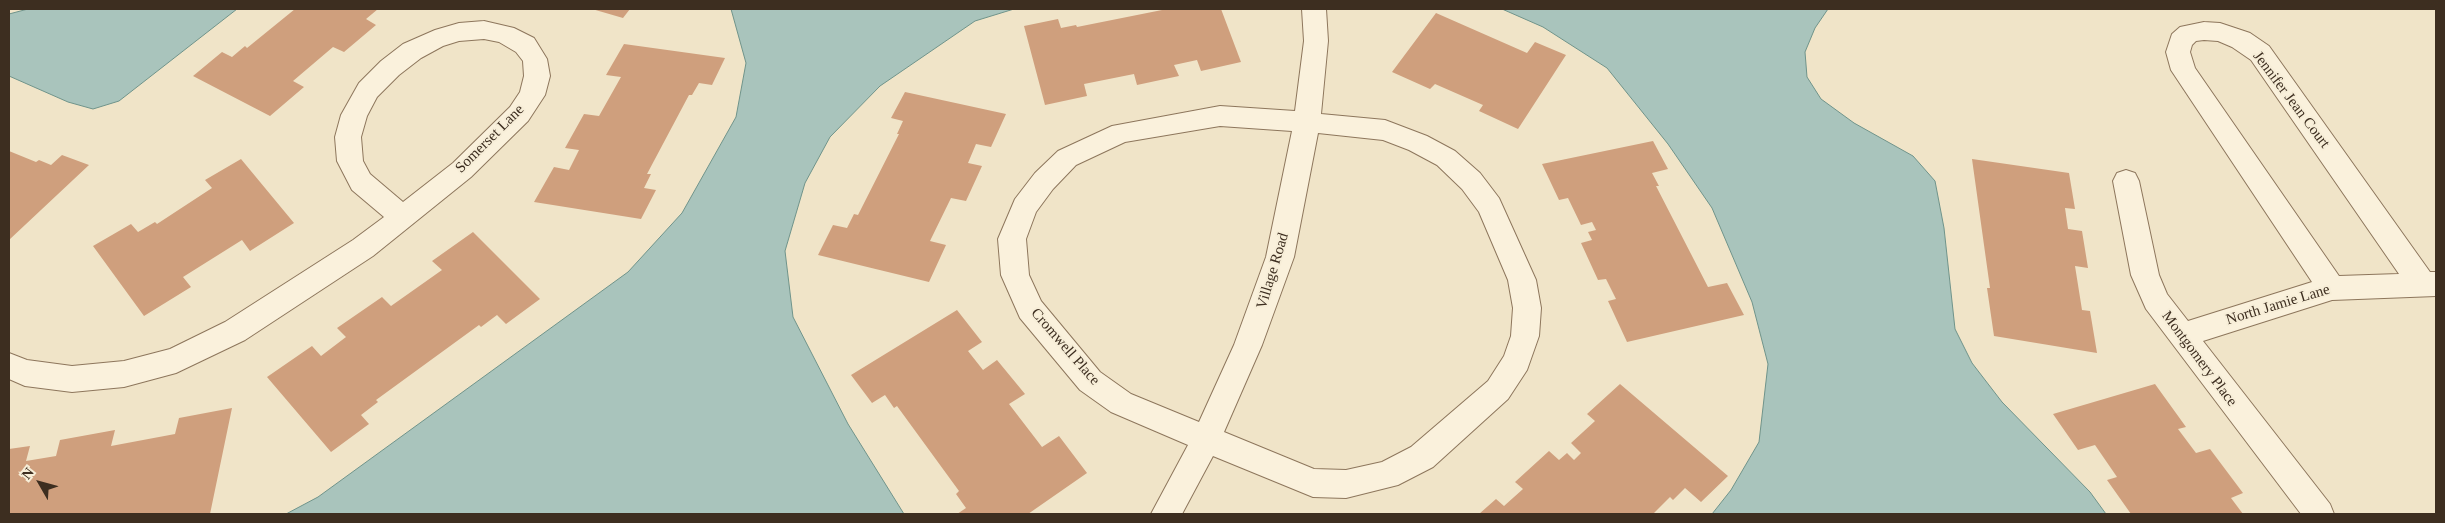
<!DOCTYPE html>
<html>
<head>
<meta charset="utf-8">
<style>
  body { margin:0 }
  #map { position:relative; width:2445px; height:523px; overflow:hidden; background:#f0e4c8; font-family:Georgia,serif }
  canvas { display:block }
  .frame { position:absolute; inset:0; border:10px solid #3d2e20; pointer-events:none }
  .north { position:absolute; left:15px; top:458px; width:50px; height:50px; -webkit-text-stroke:4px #f7eed8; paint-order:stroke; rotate:308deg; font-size:14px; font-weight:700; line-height:20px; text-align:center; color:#3d2e20 }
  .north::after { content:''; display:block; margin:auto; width:18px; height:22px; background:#3d2e20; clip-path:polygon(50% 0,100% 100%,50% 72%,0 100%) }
</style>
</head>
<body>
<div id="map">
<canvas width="2445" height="523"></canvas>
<div class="frame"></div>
<div class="north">N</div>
</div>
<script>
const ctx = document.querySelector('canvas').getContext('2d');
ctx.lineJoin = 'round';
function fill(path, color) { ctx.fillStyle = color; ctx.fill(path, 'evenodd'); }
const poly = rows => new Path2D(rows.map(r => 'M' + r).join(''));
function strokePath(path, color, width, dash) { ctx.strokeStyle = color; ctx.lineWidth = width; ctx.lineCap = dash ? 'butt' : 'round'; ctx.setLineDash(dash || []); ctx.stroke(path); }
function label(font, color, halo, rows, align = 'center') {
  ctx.font = font + ' Georgia,serif'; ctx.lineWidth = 4; ctx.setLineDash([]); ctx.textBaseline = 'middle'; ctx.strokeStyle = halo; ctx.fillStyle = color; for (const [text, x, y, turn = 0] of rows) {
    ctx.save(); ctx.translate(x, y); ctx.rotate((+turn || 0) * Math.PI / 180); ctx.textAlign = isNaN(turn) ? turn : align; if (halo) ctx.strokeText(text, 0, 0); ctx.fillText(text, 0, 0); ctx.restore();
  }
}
const water = poly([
  [28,9,237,9,119,101,93,109,68,102,9,76,9,14,28,9],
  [731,9,1014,9,975,21,880,86,830,137,805,183,785,251,793,317,848,424,904,514,286,514,318,497,628,272,682,213,736,117,746,63,731,9],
  [1502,9,1828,9,1815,28,1805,52,1807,77,1821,99,1854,123,1913,156,1935,181,1944,228,1955,329,1972,363,2002,402,2090,492,2106,514,1712,514,1731,490,1759,442,1768,364,1752,302,1712,208,1668,144,1607,68,1543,27,1502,9]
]);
const building = poly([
  [295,9,378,9,366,19,376,25,344,52,333,47,293,81,304,87,270,116,193,76,222,52,232,57,245,46,247,48],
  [592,9,630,9,623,18],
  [1167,9,1221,9,1241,62,1201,71,1197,60,1174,65,1179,76,1137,85,1134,74,1084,84,1087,96,1045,105,1024,26,1058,19,1061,28,1076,25,1077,27],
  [1436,13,1527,53,1535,42,1566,55,1518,129,1479,111,1483,105,1435,84,1430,89,1392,72],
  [624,44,725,58,712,85,699,83,692,95,689,95,647,174,651,174,644,188,656,190,641,219,534,202,554,167,569,170,579,150,565,148,584,114,599,116,621,77,606,75],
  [905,92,1006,114,991,147,976,144,968,163,982,166,966,201,951,198,930,241,946,245,929,282,818,255,833,225,847,228,854,214,858,215,899,134,897,134,903,121,891,118],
  [1653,141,1668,169,1652,173,1659,186,1656,186,1708,287,1727,283,1744,315,1627,342,1608,301,1616,299,1606,279,1598,280,1581,243,1592,240,1588,232,1596,230,1592,222,1581,225,1568,198,1559,200,1542,164],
  [9,151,36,162,39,160,51,165,62,155,89,165,9,240],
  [241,159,294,223,250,251,242,240,183,277,191,287,144,316,93,246,131,224,138,232,155,222,157,224,212,188,205,180],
  [1972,159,2069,173,2075,209,2065,208,2068,229,2082,231,2088,268,2075,266,2082,310,2090,311,2097,353,1994,336,1987,288,1990,288],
  [473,232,540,299,506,324,497,315,481,327,479,325,376,400,378,402,361,415,369,424,331,452,267,377,312,346,321,356,346,337,337,328,382,297,391,306,442,270,432,261],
  [957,310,982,342,968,351,983,370,997,360,1025,394,1009,404,1042,447,1059,436,1087,473,1028,514,957,514,966,508,956,494,959,491,897,406,894,408,885,395,872,403,851,375],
  [1620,384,1728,476,1701,502,1685,488,1673,500,1670,497,1653,514,1479,514,1496,499,1504,506,1523,489,1515,482,1549,451,1559,460,1567,453,1574,460,1581,453,1571,443,1595,421,1587,414],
  [2155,384,2186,427,2178,429,2196,453,2210,449,2243,493,2231,498,2243,514,2131,514,2107,480,2117,477,2095,445,2078,450,2053,414],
  [232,408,210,514,9,514,9,449,30,446,26,461,56,456,60,440,115,430,111,446,175,434,179,418]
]);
const minor = poly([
  [1302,9,1326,9,1328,41,1321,114,1385,120,1427,136,1455,151,1480,173,1499,198,1536,280,1541,308,1539,336,1527,370,1508,399,1433,467,1398,485,1346,498,1313,497,1213,456,1182,514,1151,514,1188,445,1111,412,1080,390,1020,318,1001,275,998,239,1015,199,1035,173,1058,151,1112,126,1220,106,1295,111,1304,41,1302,9],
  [1220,126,1292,131,1266,257,1234,345,1199,422,1131,394,1100,372,1041,301,1029,275,1026,239,1036,212,1053,189,1076,165,1125,142,1220,126],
  [1318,133,1383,140,1409,150,1437,165,1462,189,1479,212,1508,280,1513,308,1511,336,1504,356,1488,381,1411,447,1382,462,1346,470,1314,469,1224,432,1262,345,1294,257,1318,133],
  [484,21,514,28,534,38,547,59,550,76,545,95,528,121,471,177,373,256,245,340,176,373,124,387,72,392,25,386,9,379,9,353,27,360,72,366,124,361,170,349,225,322,353,240,384,217,352,190,337,161,335,137,341,115,359,83,381,61,403,44,435,30,459,23,484,21],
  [484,39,499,42,516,52,523,61,524,76,520,92,510,107,453,163,403,202,370,174,363,161,361,137,367,116,377,97,399,75,421,58,443,46,459,41,484,39],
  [2204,22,2220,23,2250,33,2269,46,2430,272,2436,272,2436,296,2332,300,2203,341,2330,504,2334,514,2301,514,2146,309,2131,275,2113,181,2117,173,2126,170,2135,173,2139,181,2159,275,2167,294,2188,321,2312,282,2171,70,2166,52,2172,34,2180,27,2204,22],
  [2204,40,2218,41,2232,47,2251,60,2399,274,2339,276,2195,68,2190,52,2192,45,2196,41,2204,40]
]);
const streetNames = [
  ["Jennifer Jean Court",2291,100,53],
  ["Somerset Lane",490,139,-45],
  ["Village Road",1273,271,-73],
  ["North Jamie Lane",2278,305,-17],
  ["Cromwell Place",1065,347,49],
  ["Montgomery Place",2199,359,53]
];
fill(water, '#a9c4bc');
strokePath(water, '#6f938a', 1);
fill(building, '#cf9f7d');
strokePath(minor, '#8d765c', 2);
fill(minor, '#faf1dc');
label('15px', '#3d2e20', '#f7eed8', streetNames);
</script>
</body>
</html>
